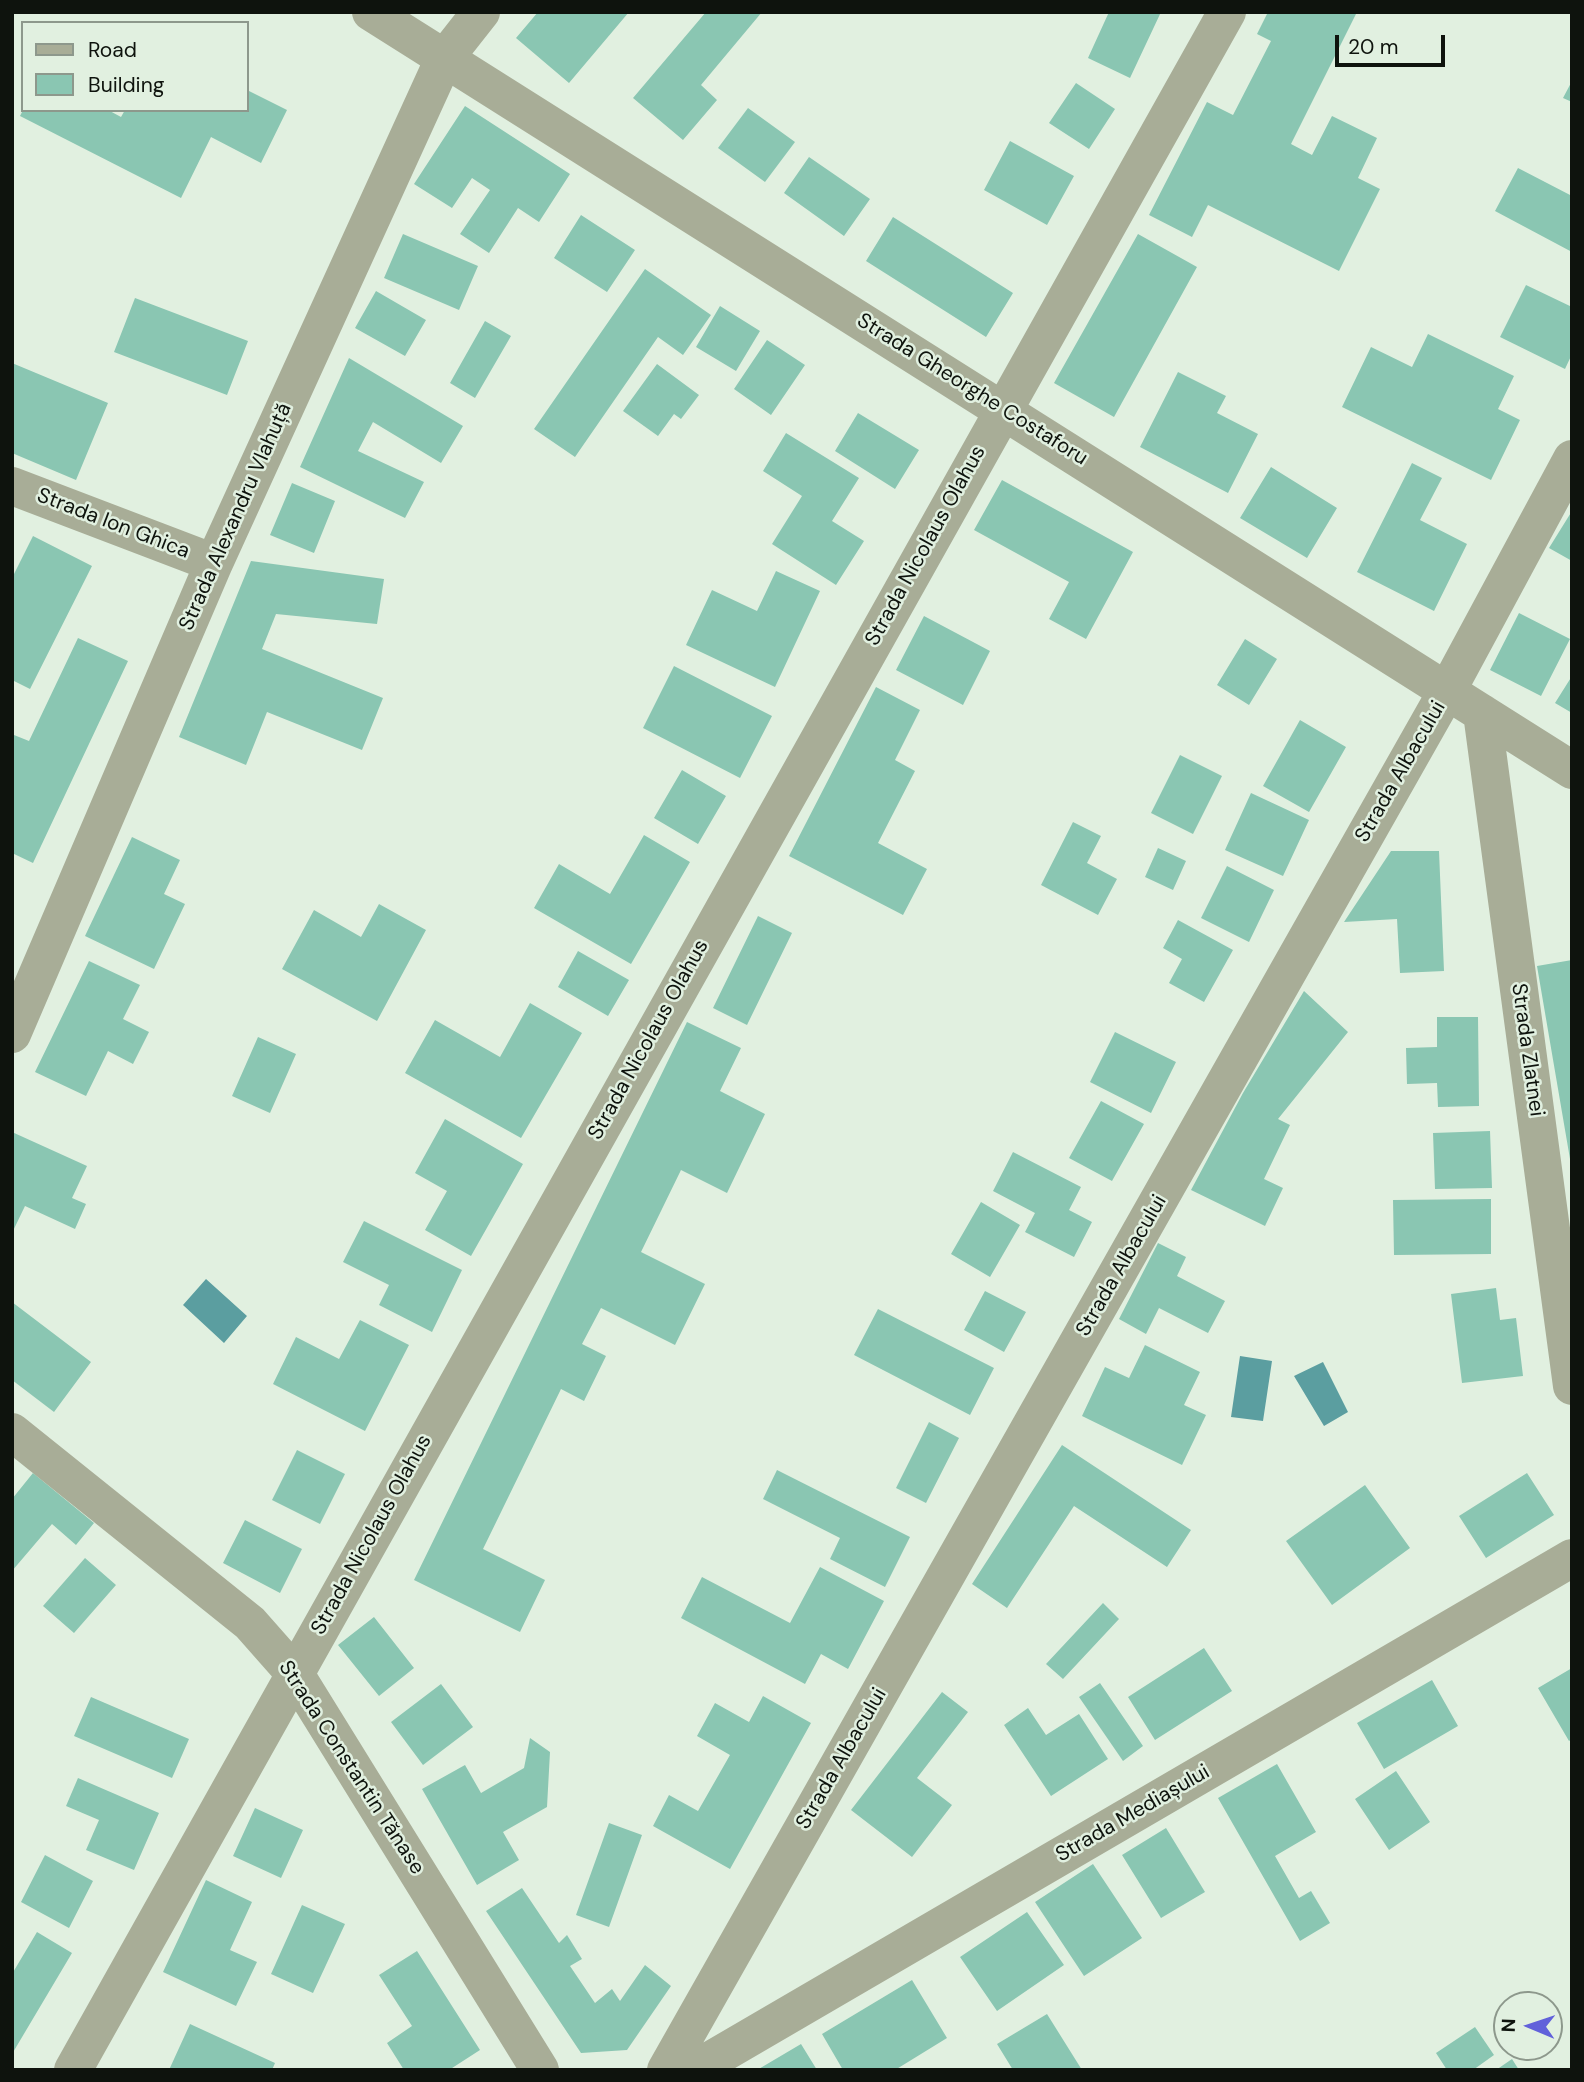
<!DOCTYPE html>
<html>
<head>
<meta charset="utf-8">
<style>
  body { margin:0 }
  #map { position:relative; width:1584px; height:2082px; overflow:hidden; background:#e1f0e0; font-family:"DM Sans",sans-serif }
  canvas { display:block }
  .frame { position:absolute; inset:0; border:14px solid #0e130d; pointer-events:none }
  .legend { position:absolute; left:21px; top:21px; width:228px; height:91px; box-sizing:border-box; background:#e1f0e0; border:2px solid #8d988c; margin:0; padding:9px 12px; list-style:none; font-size:21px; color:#0e130d }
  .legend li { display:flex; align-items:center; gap:14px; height:35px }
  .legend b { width:35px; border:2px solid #8d988c }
  .north { position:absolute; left:1493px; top:1991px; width:70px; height:70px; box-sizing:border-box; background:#e1f0e0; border:2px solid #8d988c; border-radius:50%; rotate:272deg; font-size:19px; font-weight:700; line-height:28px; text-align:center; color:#0e130d }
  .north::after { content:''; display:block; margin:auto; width:24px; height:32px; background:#6161da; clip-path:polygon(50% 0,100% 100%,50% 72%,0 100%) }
  .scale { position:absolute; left:1335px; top:35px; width:110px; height:32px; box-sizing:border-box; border:4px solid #0e130d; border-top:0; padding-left:9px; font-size:21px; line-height:24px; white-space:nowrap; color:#0e130d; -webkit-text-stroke:5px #e1f0e0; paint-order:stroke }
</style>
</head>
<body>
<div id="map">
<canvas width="1584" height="2082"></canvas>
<div class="frame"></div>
<ul class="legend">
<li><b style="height:9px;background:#a8ad97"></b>Road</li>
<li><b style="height:19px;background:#8ac6b2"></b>Building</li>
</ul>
<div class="north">N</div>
<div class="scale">20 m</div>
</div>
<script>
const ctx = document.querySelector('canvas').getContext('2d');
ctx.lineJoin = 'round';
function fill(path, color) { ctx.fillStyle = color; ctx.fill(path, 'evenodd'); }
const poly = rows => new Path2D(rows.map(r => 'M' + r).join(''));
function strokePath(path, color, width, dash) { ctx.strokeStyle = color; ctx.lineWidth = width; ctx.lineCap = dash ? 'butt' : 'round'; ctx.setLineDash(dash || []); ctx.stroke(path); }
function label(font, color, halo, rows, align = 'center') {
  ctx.font = font + ' "DM Sans",sans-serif'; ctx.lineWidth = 5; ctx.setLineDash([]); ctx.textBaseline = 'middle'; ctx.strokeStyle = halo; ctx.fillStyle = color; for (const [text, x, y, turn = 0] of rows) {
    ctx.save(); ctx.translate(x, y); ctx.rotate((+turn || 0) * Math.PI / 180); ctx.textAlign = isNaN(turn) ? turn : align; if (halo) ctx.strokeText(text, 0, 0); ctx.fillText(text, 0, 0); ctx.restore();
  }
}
const water = poly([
  [206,1279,247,1316,224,1343,183,1305],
  [1240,1356,1272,1361,1263,1421,1231,1417],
  [1323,1362,1348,1412,1324,1426,1294,1376]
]);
const building = poly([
  [538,12,629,12,569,83,516,38],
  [706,12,762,12,701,85,717,100,683,140,633,98],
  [1109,12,1161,12,1130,78,1088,58],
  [1268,12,1357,12,1291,144,1312,155,1332,116,1377,138,1358,178,1380,189,1339,271,1208,205,1192,237,1149,215,1207,102,1233,115,1271,41,1257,34],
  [1572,81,1572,102,1563,98],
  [1076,83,1115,109,1089,149,1049,123],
  [247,90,287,110,261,163,211,137,181,198,20,116,23,110,108,110,121,117,125,110,247,110],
  [465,106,570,174,539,222,518,208,489,253,460,234,490,190,472,178,452,208,414,184],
  [748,108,795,142,765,182,718,148],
  [1010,141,1074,176,1047,225,984,190],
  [809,157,870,199,844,236,784,193],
  [1518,168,1572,196,1572,252,1495,211],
  [581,215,635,250,607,292,554,258],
  [893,217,1013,293,986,337,866,261],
  [403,234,478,266,459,310,384,278],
  [1138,234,1197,267,1114,417,1054,383],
  [645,269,711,315,683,355,658,337,575,457,534,429],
  [1526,285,1572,307,1572,354,1565,369,1500,337],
  [376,291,426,320,405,356,355,328],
  [135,298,248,341,227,395,114,352],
  [720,306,760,331,736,371,696,347],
  [485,321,511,336,475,398,450,383],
  [1428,334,1514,376,1498,409,1520,420,1491,480,1342,407,1371,347,1412,367],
  [767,340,805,365,771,415,734,389],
  [349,358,463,426,441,463,373,422,358,451,424,482,405,518,300,467],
  [12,363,108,403,76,480,12,453],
  [657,364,699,395,681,419,674,414,658,436,623,411],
  [1178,372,1226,396,1217,413,1258,434,1228,493,1140,447],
  [858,413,919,450,895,489,835,451],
  [786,433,859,478,832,521,864,541,836,585,772,544,802,496,763,471],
  [1412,463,1442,478,1420,520,1467,544,1434,611,1357,572],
  [1271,467,1337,508,1307,558,1240,518],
  [1002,480,1133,552,1086,639,1049,619,1069,582,974,530],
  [292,483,335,501,314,553,270,535],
  [1572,511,1572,561,1549,548],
  [33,536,92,566,30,689,12,680,12,578],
  [251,561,384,579,377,624,276,614,262,649,383,698,362,750,267,712,246,765,179,737],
  [776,571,820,591,775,687,686,645,712,590,757,611],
  [1519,613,1570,639,1541,696,1490,670],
  [924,616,990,651,963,705,896,670],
  [78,638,128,661,33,863,12,853,12,738,14,735,29,741],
  [1245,639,1277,659,1249,705,1217,685],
  [674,666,772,716,740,778,643,728],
  [1572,676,1572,713,1555,703],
  [876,687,920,710,895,760,915,771,878,843,927,869,903,915,789,856],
  [1300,720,1346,747,1309,812,1263,786],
  [1180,755,1222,776,1193,834,1151,813],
  [682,770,726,796,698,844,654,818],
  [1251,793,1309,820,1283,876,1225,850],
  [1073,822,1101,836,1087,863,1117,879,1098,915,1041,885],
  [644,835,690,862,631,964,534,908,559,864,610,894],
  [132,837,180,860,164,894,185,904,154,969,85,936],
  [1158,848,1186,861,1173,890,1145,877],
  [1391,851,1439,851,1444,971,1400,973,1397,919,1344,922],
  [1227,866,1274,890,1249,942,1201,918],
  [379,904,426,930,377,1021,282,969,314,910,361,937],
  [758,916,792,933,747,1025,713,1008],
  [1178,920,1233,950,1204,1002,1169,983,1182,959,1163,948],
  [578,951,629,980,608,1016,558,987],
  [1572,960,1572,1159,1570,1159,1537,966],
  [89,961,140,985,123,1019,149,1032,133,1064,108,1051,86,1096,35,1072],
  [1304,991,1348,1032,1278,1119,1290,1125,1264,1179,1283,1188,1265,1226,1191,1190,1243,1093],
  [530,1003,582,1033,521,1138,405,1073,435,1020,500,1057],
  [1437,1017,1478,1017,1479,1106,1438,1107,1437,1083,1407,1084,1406,1048,1437,1047],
  [687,1022,741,1048,720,1091,765,1114,727,1193,681,1170,641,1252,705,1284,675,1345,601,1308,582,1344,606,1356,584,1401,561,1389,483,1549,545,1580,520,1632,414,1580],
  [1115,1032,1176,1062,1151,1113,1090,1082],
  [258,1037,296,1054,270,1113,232,1096],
  [1101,1101,1144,1124,1112,1181,1069,1158],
  [445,1119,523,1164,471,1256,425,1230,447,1191,415,1173],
  [1490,1131,1492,1188,1435,1189,1433,1133],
  [12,1132,87,1166,72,1198,86,1204,75,1229,25,1206,12,1233],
  [1013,1152,1081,1187,1069,1210,1092,1222,1074,1257,1025,1232,1035,1213,993,1191],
  [1491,1199,1491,1254,1394,1255,1393,1200],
  [981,1202,1020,1225,990,1277,951,1254],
  [364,1221,462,1270,432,1332,379,1305,389,1285,343,1262],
  [1158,1243,1186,1257,1177,1276,1225,1301,1208,1333,1159,1308,1146,1334,1119,1319],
  [1496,1288,1500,1320,1516,1318,1523,1376,1462,1383,1451,1294],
  [985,1291,1026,1312,1004,1352,964,1330],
  [12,1302,91,1362,54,1412,12,1380],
  [878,1309,994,1368,970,1415,854,1355],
  [360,1320,409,1345,365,1431,273,1384,296,1337,339,1359],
  [1145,1345,1200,1372,1184,1405,1206,1415,1182,1465,1082,1416,1105,1367,1129,1378],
  [929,1422,959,1438,926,1503,896,1488],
  [1062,1445,1191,1530,1167,1567,1074,1506,1007,1608,972,1584],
  [297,1450,345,1474,320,1524,272,1500],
  [777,1470,910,1537,885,1587,830,1559,840,1538,763,1499],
  [33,1473,94,1523,76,1545,52,1524,12,1571,12,1499],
  [1527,1473,1554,1515,1486,1558,1459,1516],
  [1365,1485,1410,1548,1332,1605,1286,1541],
  [245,1520,302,1549,280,1593,223,1563],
  [85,1558,116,1585,74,1633,43,1606],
  [820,1567,884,1601,848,1669,821,1654,805,1684,681,1618,702,1577,790,1623],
  [1103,1603,1119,1619,1063,1679,1046,1664],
  [374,1617,414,1668,379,1696,338,1645],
  [1204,1648,1232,1691,1155,1740,1128,1697],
  [1572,1668,1572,1739,1569,1741,1538,1688],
  [1432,1680,1458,1726,1384,1769,1357,1723],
  [1100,1683,1143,1746,1123,1761,1079,1697],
  [441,1684,473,1727,423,1765,391,1722],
  [942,1692,968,1712,917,1778,952,1805,912,1857,851,1810],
  [763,1696,811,1723,730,1869,653,1826,669,1795,698,1811,730,1755,697,1736,715,1703,749,1722],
  [91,1697,189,1739,172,1778,74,1736],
  [1028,1708,1046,1735,1079,1714,1108,1759,1051,1796,1004,1725],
  [530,1738,550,1752,547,1807,503,1832,519,1860,477,1885,422,1789,465,1765,481,1793,524,1768],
  [1277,1764,1316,1832,1275,1856,1299,1898,1311,1891,1330,1923,1300,1941,1218,1798],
  [1396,1771,1430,1822,1389,1850,1355,1799],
  [78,1778,159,1813,134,1870,86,1850,99,1820,66,1806],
  [255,1808,303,1830,281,1878,233,1856],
  [609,1823,642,1835,609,1927,576,1915],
  [1166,1828,1205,1892,1161,1918,1122,1855],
  [45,1855,93,1881,69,1928,21,1902],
  [1093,1864,1142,1938,1084,1976,1035,1902],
  [206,1880,252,1902,230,1950,257,1962,236,2006,163,1972],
  [522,1888,559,1943,567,1935,582,1959,570,1966,595,2003,612,1989,620,2001,645,1965,671,1986,627,2050,581,2053,486,1911],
  [302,1905,345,1924,313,1993,271,1974],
  [1027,1912,1064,1965,997,2011,960,1957],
  [37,1932,72,1953,12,2054,12,1974],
  [417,1951,480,2050,449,2070,404,2070,387,2043,412,2026,379,1975],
  [912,1980,947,2038,895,2070,843,2070,822,2034],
  [1047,2014,1082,2070,1013,2070,997,2044],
  [190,2024,275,2063,272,2070,169,2070],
  [1475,2027,1494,2055,1473,2070,1447,2070,1436,2053],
  [801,2044,817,2070,757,2070],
  [1512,2059,1519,2070,1496,2070]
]);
const street = poly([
  [371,12,1572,770],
  [12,486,214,563],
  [1482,713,1572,1386],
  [12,1034,214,563,444,59,481,12],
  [12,1432,250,1623,295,1674,540,2070],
  [73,2070,1227,12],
  [666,2070,1447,691,1572,459],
  [694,2070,1572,1558]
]);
const streetNames = [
  ["Strada Gheorghe Costaforu",972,390,32],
  ["Strada Alexandru Vlahuță",236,517,-66],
  ["Strada Ion Ghica",113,524,21],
  ["Strada Nicolaus Olahus",926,546,-61],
  ["Strada Albacului",1401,772,-60],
  ["Strada Nicolaus Olahus",649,1040,-61],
  ["Strada Zlatnei",1527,1050,82],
  ["Strada Albacului",1122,1266,-60],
  ["Strada Nicolaus Olahus",372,1535,-61],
  ["Strada Albacului",842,1759,-60],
  ["Strada Constantin Tănase",351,1768,57],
  ["Strada Mediașului",1133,1814,-30]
];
fill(water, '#5b9ea0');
fill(building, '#8ac6b2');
strokePath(street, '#a8ad97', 38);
label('21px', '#0e130d', '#e1f0e0', streetNames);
</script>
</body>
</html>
